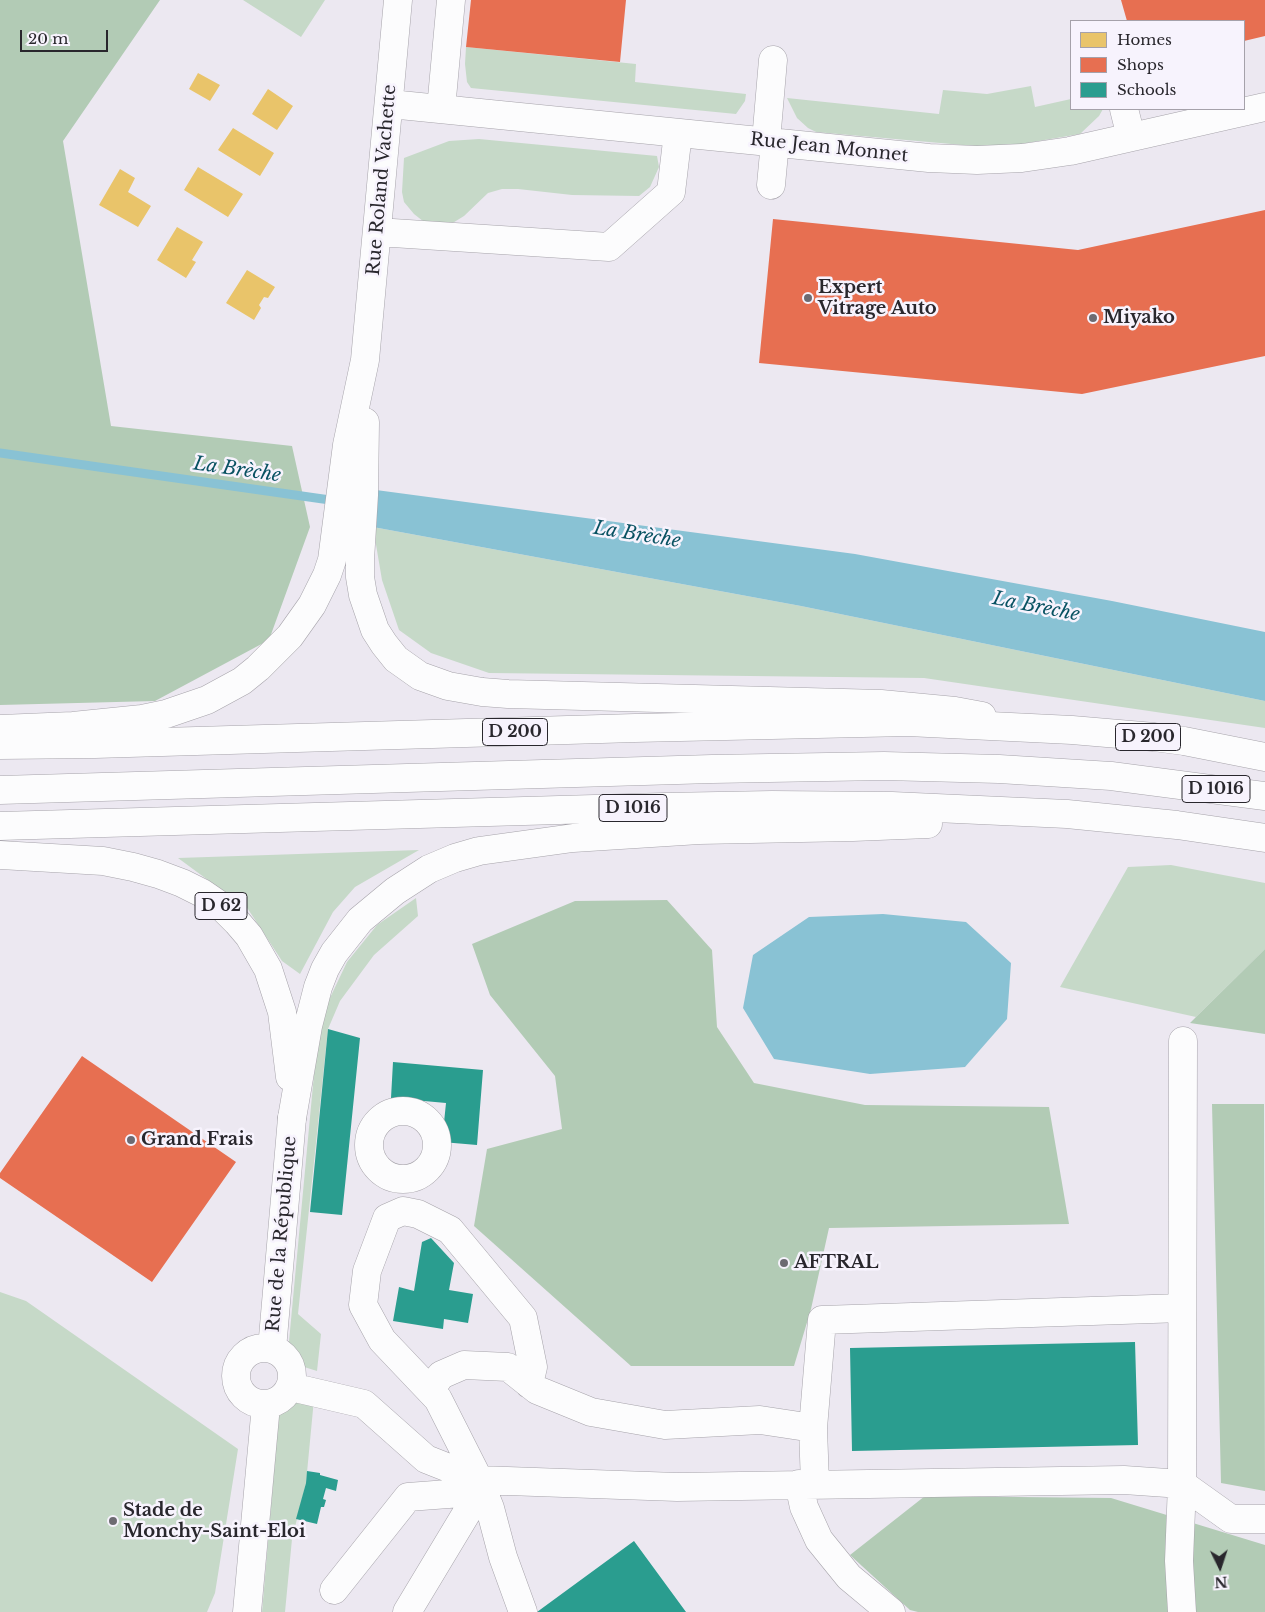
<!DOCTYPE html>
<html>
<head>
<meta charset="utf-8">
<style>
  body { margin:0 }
  #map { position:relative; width:1265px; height:1612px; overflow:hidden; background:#ece8f1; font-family:"Libre Baskerville",serif }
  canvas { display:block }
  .legend { position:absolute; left:1070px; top:20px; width:175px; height:90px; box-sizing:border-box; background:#f7f3fd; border:1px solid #a5a1aa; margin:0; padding:6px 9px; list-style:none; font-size:15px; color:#29272d }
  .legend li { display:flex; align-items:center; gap:10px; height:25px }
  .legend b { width:25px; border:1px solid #a5a1aa }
  .north { position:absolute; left:1195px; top:1542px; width:50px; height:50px; -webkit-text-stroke:4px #f7f3fd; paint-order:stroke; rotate:176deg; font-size:14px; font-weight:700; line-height:20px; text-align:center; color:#29272d }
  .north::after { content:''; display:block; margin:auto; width:18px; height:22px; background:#29272d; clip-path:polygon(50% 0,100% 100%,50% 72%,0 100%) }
  .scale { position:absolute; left:20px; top:30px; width:88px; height:22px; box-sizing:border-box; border:2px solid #29272d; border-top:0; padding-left:6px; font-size:15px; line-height:18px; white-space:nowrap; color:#29272d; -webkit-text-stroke:4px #f7f3fd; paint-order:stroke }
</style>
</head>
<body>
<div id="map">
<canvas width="1265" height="1612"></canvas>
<ul class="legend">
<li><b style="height:14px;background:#e9c46a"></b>Homes</li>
<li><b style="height:14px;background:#e76f51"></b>Shops</li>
<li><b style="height:14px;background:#2a9d8f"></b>Schools</li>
</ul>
<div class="north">N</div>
<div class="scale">20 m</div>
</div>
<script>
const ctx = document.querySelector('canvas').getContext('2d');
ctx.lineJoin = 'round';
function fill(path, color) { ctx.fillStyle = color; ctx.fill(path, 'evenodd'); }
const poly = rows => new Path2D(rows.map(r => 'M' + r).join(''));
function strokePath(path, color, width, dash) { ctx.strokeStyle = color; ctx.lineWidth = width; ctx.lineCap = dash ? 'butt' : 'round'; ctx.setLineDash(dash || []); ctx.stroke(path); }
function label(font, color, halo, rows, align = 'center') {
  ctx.font = font + ' "Libre Baskerville",serif'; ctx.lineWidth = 5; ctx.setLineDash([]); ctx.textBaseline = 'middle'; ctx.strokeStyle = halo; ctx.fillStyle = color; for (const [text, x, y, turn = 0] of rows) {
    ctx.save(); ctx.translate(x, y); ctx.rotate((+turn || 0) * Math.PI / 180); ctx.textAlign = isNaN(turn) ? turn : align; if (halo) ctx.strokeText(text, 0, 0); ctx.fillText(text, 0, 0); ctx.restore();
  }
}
const green = poly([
  [243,0,325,0,301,37],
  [466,47,636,64,635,82,746,94,745,101,736,114,471,88,467,82,465,64],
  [1031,86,1035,107,1071,99,1071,109,1103,109,1099,116,1080,134,1009,146,974,146,816,132,808,128,797,118,787,98,939,114,943,90,987,94],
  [479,139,657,156,659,167,650,187,639,196,572,195,518,189,502,189,488,193,464,216,451,224,428,225,414,214,404,202,402,192,404,158,449,141],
  [373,527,801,606,1265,701,1265,728,924,678,489,673,431,653,399,630,382,580],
  [419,850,355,887,333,912,300,974,282,961,244,903,216,886,178,858],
  [1171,865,1265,883,1265,949,1196,1017,1060,987,1128,867],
  [416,898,418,916,374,955,340,1001,328,1029,298,1314,321,1334,317,1371,301,1366,288,1352,319,1021,347,962,377,925],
  [0,1292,26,1301,238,1449,215,1593,207,1612,0,1612],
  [294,1399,314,1399,306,1483,292,1539,285,1612,262,1612,279,1413]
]);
const forest = poly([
  [0,0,160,0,63,141,111,426,292,446,310,527,269,640,155,701,0,705],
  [667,900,712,950,717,1027,754,1083,865,1105,1049,1107,1069,1224,829,1228,811,1309,794,1366,631,1366,474,1226,487,1149,562,1129,555,1076,490,995,472,944,575,901],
  [1265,949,1265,1034,1190,1023,1196,1017],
  [1212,1104,1264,1104,1265,1491,1221,1483],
  [925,1496,1111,1498,1265,1545,1265,1612,918,1612,910,1610,850,1555]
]);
const water = poly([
  [376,490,855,554,1112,601,1265,632,1265,701,801,606,373,527],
  [883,914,966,922,1011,963,1007,1019,965,1067,870,1074,774,1059,743,1008,753,955,809,917]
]);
const homes = poly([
  [198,73,220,85,210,101,189,89],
  [268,89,293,106,277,130,252,114],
  [233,128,274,153,260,176,218,150],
  [198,167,243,194,228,217,184,190],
  [120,169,135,178,128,192,151,206,138,227,99,205],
  [177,227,203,242,192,260,196,262,186,278,157,260],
  [247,270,275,287,268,298,264,297,259,305,261,308,254,320,226,303]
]);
const shops = poly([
  [471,0,626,0,620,62,466,47],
  [1121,0,1265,0,1265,36,1244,41,1244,21,1127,21],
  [1265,210,1265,356,1082,394,759,363,773,219,1078,250],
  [82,1056,236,1162,152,1282,0,1178,0,1173]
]);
const schools = poly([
  [328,1029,360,1038,342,1215,310,1212],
  [393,1062,483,1070,477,1145,442,1142,446,1103,391,1098],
  [431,1238,454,1263,449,1290,473,1294,468,1323,444,1319,443,1329,393,1321,399,1287,414,1291,422,1242],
  [1135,1342,1138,1445,852,1451,850,1348],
  [307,1471,320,1473,320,1475,338,1480,336,1491,326,1488,323,1499,326,1500,324,1507,321,1507,317,1524,296,1519,306,1483],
  [634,1541,686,1612,537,1612]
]);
const stream = poly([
  [0,453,337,501]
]);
const minor = poly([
  [390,104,929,158,977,160,1022,158,1070,151,1265,107],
  [441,109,451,0],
  [1124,109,1131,137],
  [766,141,773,60],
  [771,185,775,142],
  [377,232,609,247,671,192,678,133],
  [365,422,364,495,360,560,360,577,363,595,375,630,384,644,396,659,420,676,448,686,482,692,508,694,881,704,955,711,982,716],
  [0,729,73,726,142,719,166,714,207,700,242,681,258,668,290,636,312,605,327,575,332,560,347,445,365,360,398,0],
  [1183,1041,1182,1484,1231,1519,1265,1519],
  '369 1145a34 34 0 1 1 68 0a34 34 0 1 1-68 0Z',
  '236 1376a28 28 0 1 1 56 0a28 28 0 1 1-56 0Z',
  [272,1349,292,1118],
  [291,1387,364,1404,426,1459,479,1480],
  [430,1390,441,1375,464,1365,508,1367,537,1390,591,1412,665,1425,760,1420,813,1428,815,1484],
  [813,1428,822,1320,1182,1308],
  [799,1484,804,1507,819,1540,849,1577,891,1612],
  [334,1590,408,1497,475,1492],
  [247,1612,266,1405],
  [407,1612,469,1509,479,1480,677,1487,1124,1480,1182,1484,1179,1561,1182,1612],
  [523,1612,503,1557,490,1508,479,1480,438,1399,382,1340,363,1305,367,1271,387,1218,403,1211,418,1214,450,1230,523,1318,533,1367,529,1384]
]);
const major = poly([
  [0,745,95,744,635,728,908,722,1072,730,1154,737,1184,741,1265,757]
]);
const highway = poly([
  [0,790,712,769,884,766,999,769,1111,776,1265,796],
  [0,826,664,807,772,805,892,806,1067,814,1177,825,1265,838],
  [0,855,103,861,133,867,158,874,182,883,202,893,221,906,237,922,249,936,268,969,282,1012,290,1077],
  [292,1118,308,1026,318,987,325,969,334,953,360,920,395,891,429,869,455,858,479,851,573,838,699,830,853,827,928,824]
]);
const markers = [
  [808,298,5,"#6d6b72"],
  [1093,318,5,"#6d6b72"],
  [131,1140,5,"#6d6b72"],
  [784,1263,5,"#6d6b72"],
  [113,1521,5,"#6d6b72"]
];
const shields = [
  [515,732,65],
  [1148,737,65],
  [1216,789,68],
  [633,808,68],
  [221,906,52]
];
const shieldNames = [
  ["D 200",515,732],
  ["D 200",1148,737],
  ["D 1016",1216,789],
  ["D 1016",633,808],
  ["D 62",221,906]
];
const streetNames = [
  ["Rue Jean Monnet",829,148,6],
  ["Rue Roland Vachette",382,180,-85],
  ["Rue de la République",282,1234,-85]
];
const poiNames = [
  ["Expert",818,288],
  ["Vitrage Auto",818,309],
  ["Miyako",1103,318],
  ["Grand Frais",141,1140],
  ["AFTRAL",794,1263],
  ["Stade de",123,1511],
  ["Monchy-Saint-Eloi",123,1532]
];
const waterNames = [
  ["La Brèche",237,470,8],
  ["La Brèche",637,535,9],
  ["La Brèche",1036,607,11]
];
fill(green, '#c6d9c8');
fill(forest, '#b2cbb5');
fill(water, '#89c2d4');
fill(homes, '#e9c46a');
fill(shops, '#e76f51');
fill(schools, '#2a9d8f');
strokePath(stream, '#89c2d4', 9);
strokePath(minor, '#a6a3aa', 29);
strokePath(major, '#a6a3aa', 29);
strokePath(highway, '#a6a3aa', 29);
strokePath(minor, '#fcfcfd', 28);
strokePath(major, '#fcfcfd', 28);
strokePath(highway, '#fcfcfd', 28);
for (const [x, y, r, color] of markers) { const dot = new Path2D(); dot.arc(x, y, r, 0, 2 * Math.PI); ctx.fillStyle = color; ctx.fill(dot); strokePath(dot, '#f7f3fd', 2); }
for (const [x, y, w] of shields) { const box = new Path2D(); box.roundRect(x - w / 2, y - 13.5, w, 27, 4); ctx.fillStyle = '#f7f3fd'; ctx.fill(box); strokePath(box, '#29272d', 1); }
label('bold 16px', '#29272d', null, shieldNames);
label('18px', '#29272d', '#f7f3fd', streetNames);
label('bold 18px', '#29272d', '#f7f3fd', poiNames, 'left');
label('italic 19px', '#095262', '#f7f3fd', waterNames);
</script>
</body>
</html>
